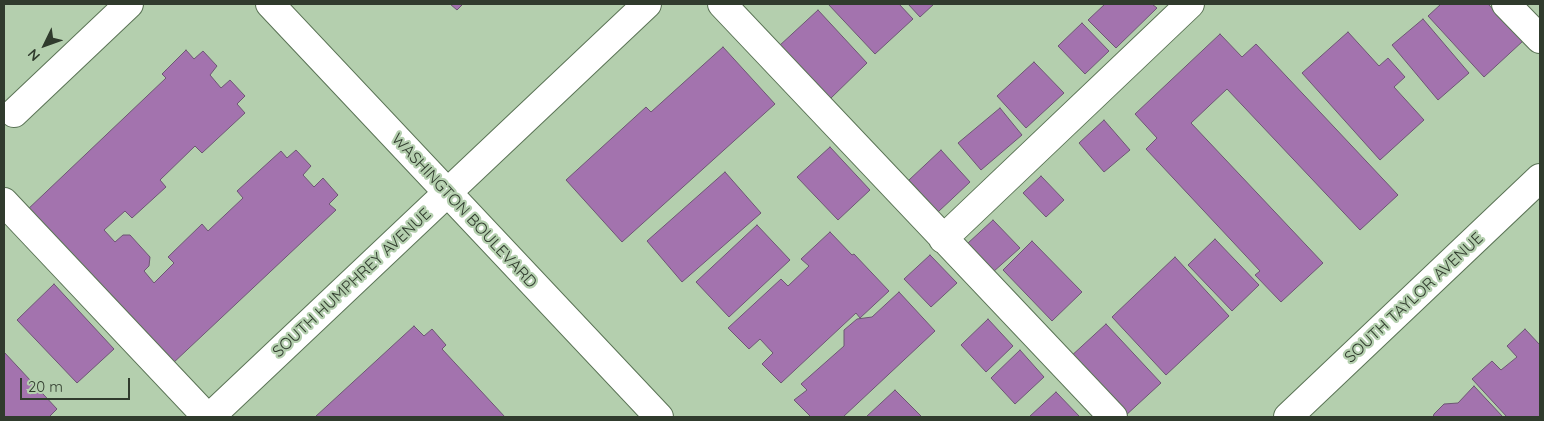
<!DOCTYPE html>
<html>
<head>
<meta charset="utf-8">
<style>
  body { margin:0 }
  #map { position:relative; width:1544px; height:421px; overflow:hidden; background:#b4cfae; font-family:Quicksand,sans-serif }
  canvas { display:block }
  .frame { position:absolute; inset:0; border:5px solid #303b2d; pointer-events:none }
  .north { position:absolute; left:20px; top:20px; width:50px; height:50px; -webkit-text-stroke:4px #b4cfae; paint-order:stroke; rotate:228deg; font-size:14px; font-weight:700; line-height:20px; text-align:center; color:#303b2d }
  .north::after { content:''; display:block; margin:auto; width:18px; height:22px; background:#303b2d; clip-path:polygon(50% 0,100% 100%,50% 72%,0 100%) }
  .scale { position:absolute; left:20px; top:378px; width:110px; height:22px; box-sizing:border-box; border:2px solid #303b2d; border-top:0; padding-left:6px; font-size:15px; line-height:18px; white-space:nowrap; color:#303b2d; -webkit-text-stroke:4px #b4cfae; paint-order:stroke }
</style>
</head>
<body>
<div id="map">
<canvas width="1544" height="421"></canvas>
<div class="frame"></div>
<div class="north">N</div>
<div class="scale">20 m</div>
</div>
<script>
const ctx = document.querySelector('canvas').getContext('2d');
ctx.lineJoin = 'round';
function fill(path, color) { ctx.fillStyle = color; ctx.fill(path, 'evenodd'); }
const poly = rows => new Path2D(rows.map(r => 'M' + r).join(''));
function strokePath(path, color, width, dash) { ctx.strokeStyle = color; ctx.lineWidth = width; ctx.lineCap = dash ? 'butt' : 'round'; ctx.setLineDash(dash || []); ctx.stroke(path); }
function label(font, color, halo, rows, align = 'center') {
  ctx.font = font + ' Quicksand,sans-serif'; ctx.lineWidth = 4.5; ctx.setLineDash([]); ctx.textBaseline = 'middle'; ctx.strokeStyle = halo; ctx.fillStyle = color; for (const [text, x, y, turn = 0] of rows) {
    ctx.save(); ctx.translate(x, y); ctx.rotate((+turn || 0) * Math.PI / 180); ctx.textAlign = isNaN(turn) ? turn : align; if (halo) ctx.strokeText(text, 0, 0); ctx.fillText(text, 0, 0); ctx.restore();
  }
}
const building = poly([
  [450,4,463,4,457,10,450,4],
  [828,4,899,4,913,19,875,54,828,4],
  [908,4,934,4,920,17,908,4],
  [1105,4,1152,4,1157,8,1116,48,1088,20,1105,4],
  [1441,4,1488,4,1523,41,1484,77,1428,16,1441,4],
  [818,10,867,63,830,99,779,46,818,10],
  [1423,19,1469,73,1438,100,1392,45,1423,19],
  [1082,23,1109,51,1085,74,1058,46,1082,23],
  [1348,32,1379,66,1388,58,1405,77,1394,87,1424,120,1380,160,1302,73,1348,32],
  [1220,34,1242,57,1256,44,1398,195,1360,230,1227,89,1191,123,1323,263,1281,302,1255,275,1260,271,1146,149,1157,138,1135,114,1220,34],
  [723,47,775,104,622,242,566,180,646,107,651,112,723,47],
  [186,50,194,59,203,51,217,66,210,75,221,88,230,80,245,96,237,104,245,113,202,153,195,146,160,180,166,187,132,218,125,211,104,230,115,242,123,235,130,235,150,257,149,266,144,271,154,283,174,263,168,257,202,224,208,231,243,198,237,191,281,151,287,158,296,150,311,166,303,175,314,187,323,178,338,195,329,204,336,210,171,365,26,211,166,78,162,74,186,50],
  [1034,62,1064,93,1026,128,997,96,1034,62],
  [1000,108,1022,135,981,170,958,143,1000,108],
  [1104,120,1130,150,1104,172,1079,143,1104,120],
  [830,147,870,190,838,220,797,177,830,147],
  [941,150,970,182,938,212,909,180,941,150],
  [725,172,761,213,682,282,647,241,725,172],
  [1041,176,1064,200,1046,217,1023,193,1041,176],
  [993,220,1020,248,993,272,967,244,993,220],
  [757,225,790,260,729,317,696,282,757,225],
  [830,232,852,255,854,254,889,291,860,318,856,313,781,383,762,364,773,353,760,339,749,349,728,328,781,279,788,286,809,266,801,259,830,232],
  [1215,239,1259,285,1232,311,1188,265,1215,239],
  [1032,241,1082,292,1052,321,1003,270,1032,241],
  [930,255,957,283,931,307,904,279,930,255],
  [1175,257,1229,316,1166,375,1112,317,1175,257],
  [54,284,114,349,77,383,17,320,54,284],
  [899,292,935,331,843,417,811,417,794,400,807,390,801,384,844,346,844,330,857,319,872,317,899,292],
  [988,319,1013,346,986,372,961,345,988,319],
  [1106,324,1161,383,1124,417,1069,358,1106,324],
  [414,326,424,336,432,329,446,345,442,349,505,417,315,417,414,326],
  [1525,329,1540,345,1540,417,1507,417,1472,379,1492,361,1501,370,1517,357,1507,346,1525,329],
  [1020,350,1044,377,1015,404,991,378,1020,350],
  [4,352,57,409,49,417,4,417,4,352],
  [1474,386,1503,417,1433,417,1434,414,1444,404,1458,403,1474,386],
  [895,390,922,417,866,417,895,390],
  [1056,392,1080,417,1029,417,1056,392]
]);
const minor = poly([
  [270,4,659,417],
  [722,4,1113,417],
  [1506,4,1540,39],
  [14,113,129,4],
  [4,202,207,417],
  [943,239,1190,4],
  [210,417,647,4],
  [1288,417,1540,178]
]);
const streetNames = [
  ["WASHINGTON BOULEVARD",464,211,47],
  ["SOUTH HUMPHREY AVENUE",352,283,-43],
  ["SOUTH TAYLOR AVENUE",1414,298,-43]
];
fill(building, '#a373ae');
strokePath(building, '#6d5673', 1);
strokePath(minor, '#5a7355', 30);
strokePath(minor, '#fff', 28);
label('16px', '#303b2d', '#b4cfae', streetNames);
</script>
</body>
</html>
